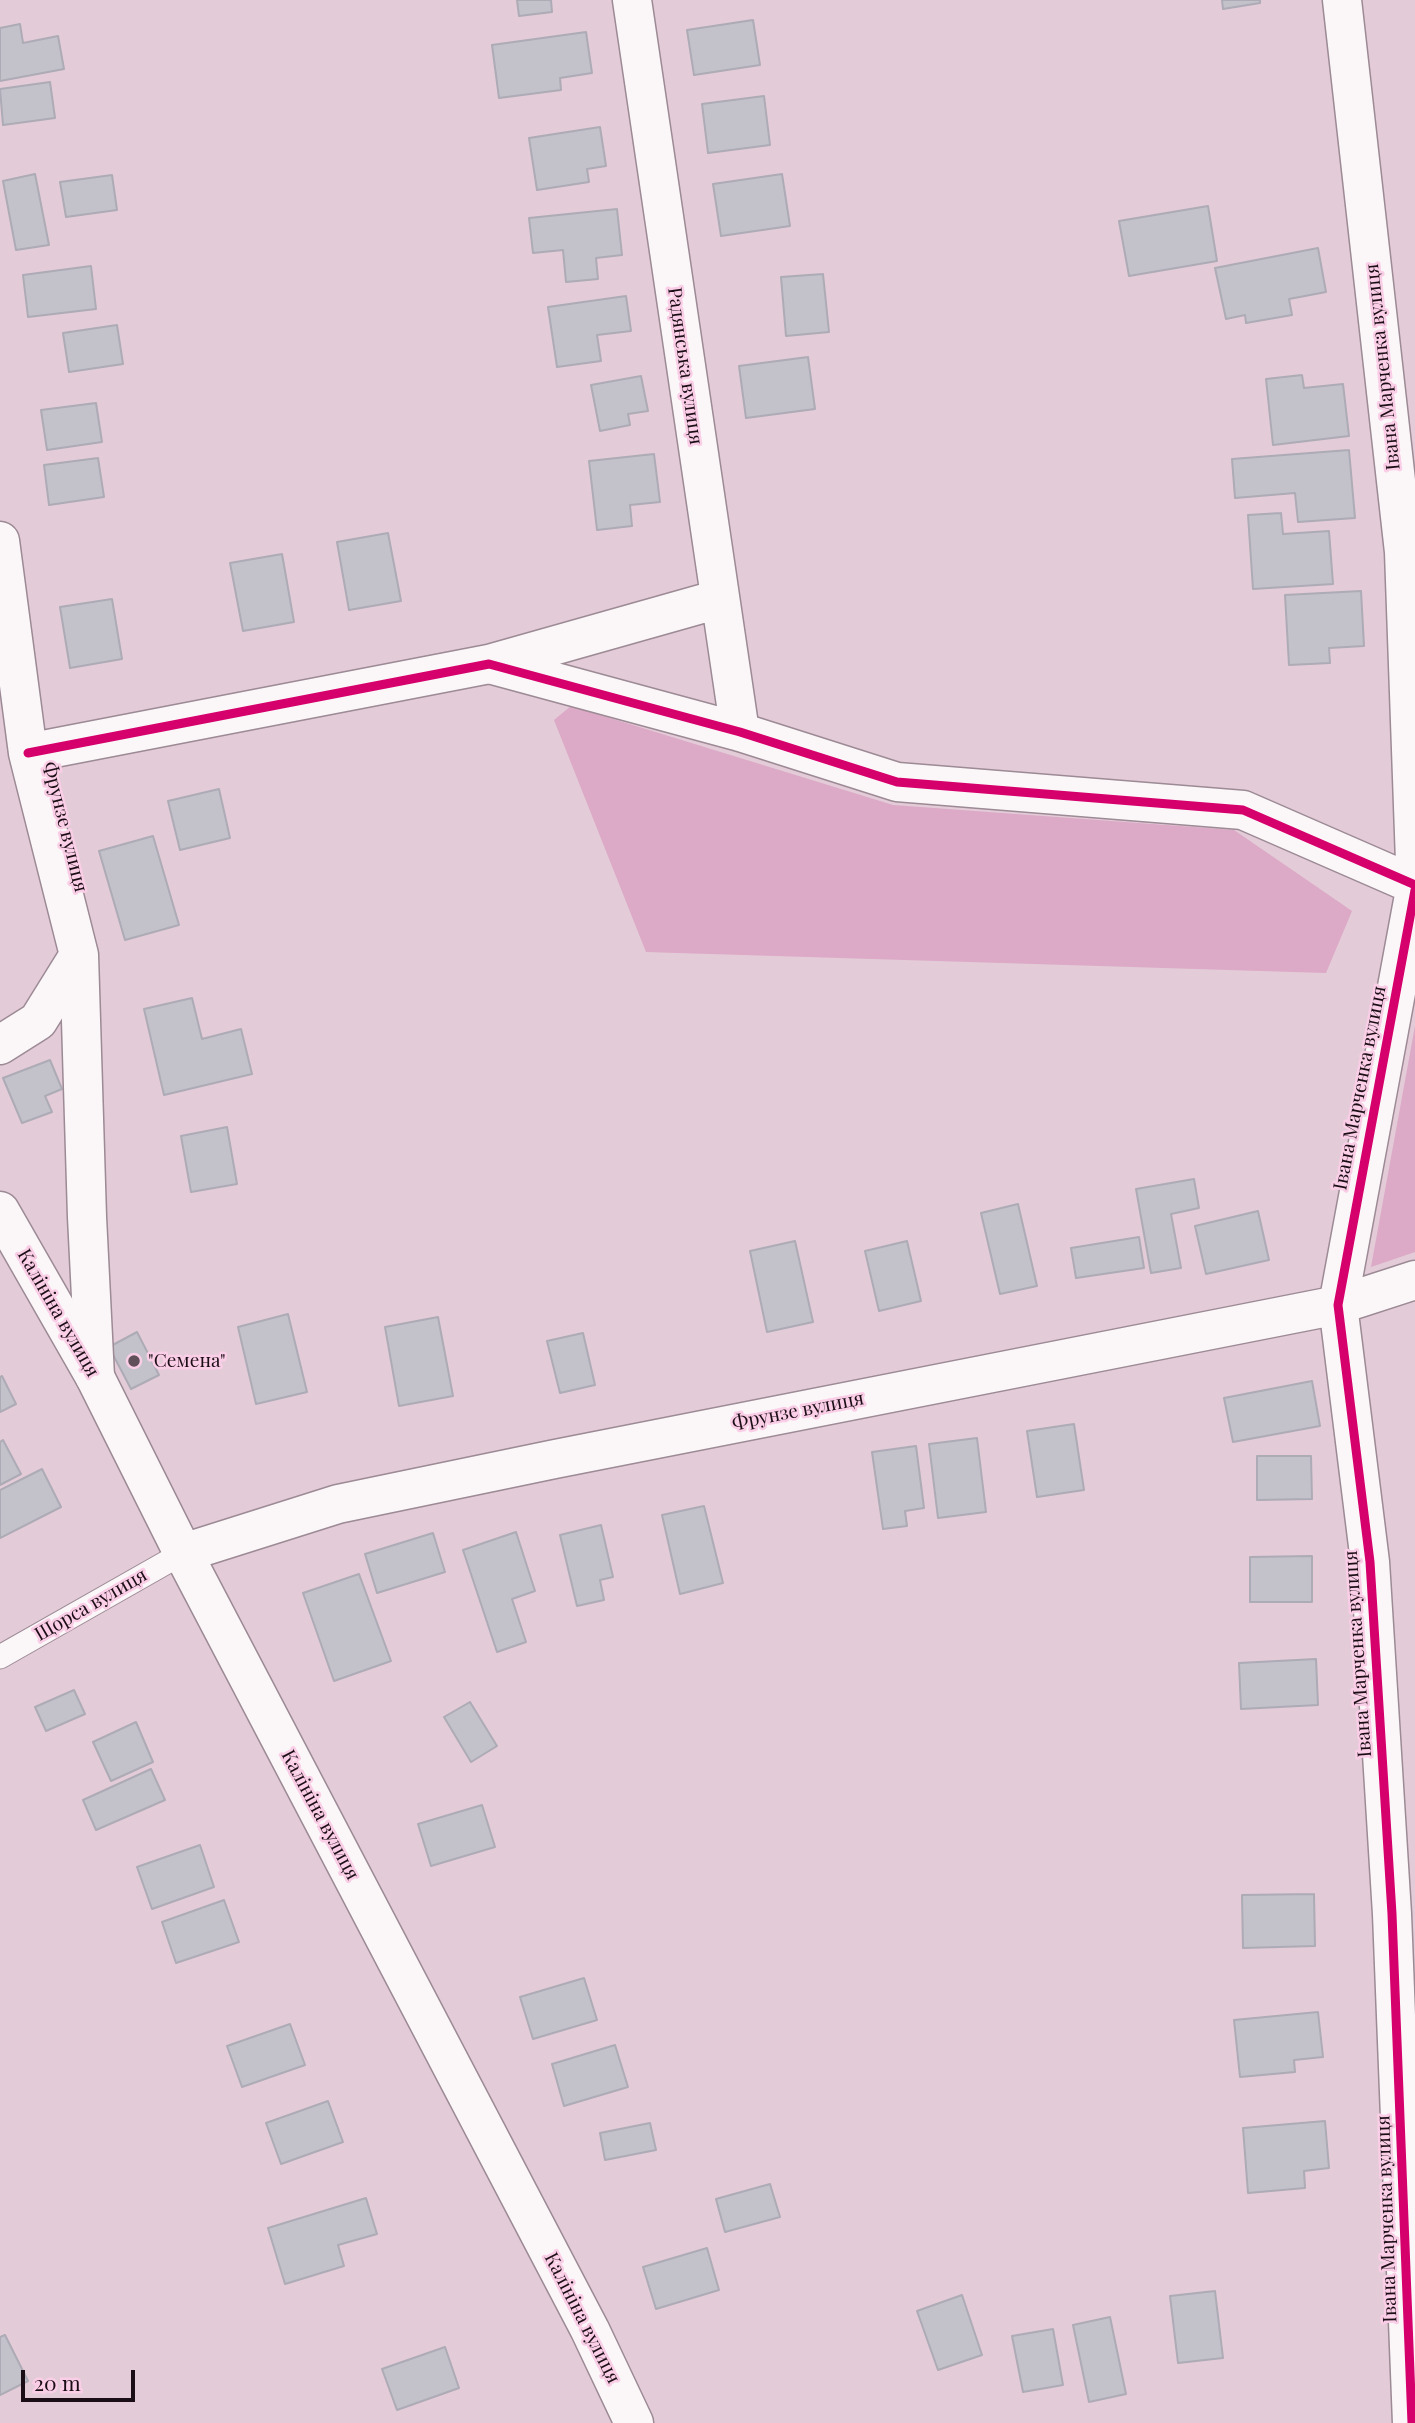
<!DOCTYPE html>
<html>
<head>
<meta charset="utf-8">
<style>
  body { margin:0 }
  #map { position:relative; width:1415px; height:2423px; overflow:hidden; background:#e3cbd8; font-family:"Playfair Display",serif }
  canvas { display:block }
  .scale { position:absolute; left:21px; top:2370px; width:114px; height:32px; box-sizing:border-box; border:4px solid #1b0d15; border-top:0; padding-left:9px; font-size:21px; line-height:24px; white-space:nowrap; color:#1b0d15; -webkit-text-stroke:5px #facee6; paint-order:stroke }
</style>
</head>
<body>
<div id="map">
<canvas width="1415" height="2423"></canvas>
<div class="scale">20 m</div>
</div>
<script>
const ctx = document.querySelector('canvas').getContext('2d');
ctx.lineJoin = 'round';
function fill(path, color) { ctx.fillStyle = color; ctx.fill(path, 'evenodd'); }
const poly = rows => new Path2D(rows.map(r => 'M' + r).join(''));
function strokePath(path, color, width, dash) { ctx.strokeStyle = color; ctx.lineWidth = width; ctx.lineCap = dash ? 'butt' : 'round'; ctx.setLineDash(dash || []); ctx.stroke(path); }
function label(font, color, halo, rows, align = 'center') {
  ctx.font = font + ' "Playfair Display",serif'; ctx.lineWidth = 5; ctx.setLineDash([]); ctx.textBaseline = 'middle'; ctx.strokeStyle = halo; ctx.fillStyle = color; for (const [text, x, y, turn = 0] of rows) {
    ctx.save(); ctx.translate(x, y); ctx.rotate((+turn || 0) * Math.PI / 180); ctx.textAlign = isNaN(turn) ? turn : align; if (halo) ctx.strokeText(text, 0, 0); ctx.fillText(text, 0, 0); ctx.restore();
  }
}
const green = poly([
  [571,706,893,805,1234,830,1352,911,1326,973,646,952,554,720],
  [1415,1026,1415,1252,1371,1267]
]);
const building = poly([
  [517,0,551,0,552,12,519,16,517,0],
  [1222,0,1260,0,1260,3,1223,9,1222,0],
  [753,20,760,65,694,75,687,30,753,20],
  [20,24,23,43,58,36,64,69,0,81,0,28,20,24],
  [586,32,592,73,560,78,561,90,499,98,492,45,586,32],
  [50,82,55,118,3,125,0,89,50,82],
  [764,96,770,145,708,153,702,104,764,96],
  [600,127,606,166,587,169,589,182,537,190,529,138,600,127],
  [35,174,49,245,16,250,3,181,35,174],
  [782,174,790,226,721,236,713,184,782,174],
  [112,175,117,210,66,217,60,182,112,175],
  [1208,206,1217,261,1129,276,1119,221,1208,206],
  [617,209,622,255,596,258,598,279,566,282,563,250,533,253,529,218,617,209],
  [1318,248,1326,292,1289,299,1292,315,1246,323,1245,315,1226,319,1215,268,1318,248],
  [91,266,96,309,28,317,23,275,91,266],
  [823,274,829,332,786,336,781,277,823,274],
  [626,296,631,331,597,335,601,361,557,367,548,307,626,296],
  [117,325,123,364,69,372,63,333,117,325],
  [808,357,815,409,746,418,739,366,808,357],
  [1302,375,1304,388,1343,384,1349,436,1273,445,1266,379,1302,375],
  [641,376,648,411,628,414,630,425,600,431,591,385,641,376],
  [96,403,102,442,47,450,41,410,96,403],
  [1349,450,1355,518,1298,522,1295,493,1235,498,1232,459,1349,450],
  [654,454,660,502,630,505,632,526,597,530,589,461,654,454],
  [98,458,104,497,49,505,44,465,98,458],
  [1281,513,1283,534,1329,531,1333,584,1253,589,1248,515,1281,513],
  [388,533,401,601,349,610,337,542,388,533],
  [282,554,294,622,243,631,230,563,282,554],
  [1361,591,1364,646,1329,648,1330,663,1289,665,1285,595,1361,591],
  [112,599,122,659,70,668,60,607,112,599],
  [219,789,230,838,180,850,168,801,219,789],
  [153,836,179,925,125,940,99,851,153,836],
  [192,998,202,1039,241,1029,252,1074,164,1095,144,1009,192,998],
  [50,1060,62,1089,45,1096,52,1112,22,1123,3,1078,50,1060],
  [227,1127,237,1184,191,1192,181,1136,227,1127],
  [1194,1179,1199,1208,1171,1214,1181,1268,1151,1273,1136,1189,1194,1179],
  [1018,1204,1037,1286,1000,1294,981,1213,1018,1204],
  [1258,1211,1269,1260,1206,1274,1195,1226,1258,1211],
  [1139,1237,1144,1268,1076,1278,1071,1248,1139,1237],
  [795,1241,813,1322,767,1332,750,1251,795,1241],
  [907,1241,921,1301,879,1311,865,1251,907,1241],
  [288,1314,307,1392,256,1404,238,1327,288,1314],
  [438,1317,453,1396,399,1406,385,1327,438,1317],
  [137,1332,159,1375,131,1389,109,1347,137,1332],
  [583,1333,595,1385,560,1393,547,1341,583,1333],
  [2,1376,16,1404,0,1412,0,1377,2,1376],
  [1312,1381,1320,1426,1233,1442,1224,1398,1312,1381],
  [1074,1424,1084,1490,1037,1497,1027,1431,1074,1424],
  [977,1438,986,1512,938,1518,929,1444,977,1438],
  [3,1440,21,1474,0,1485,0,1442,3,1440],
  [916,1446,924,1508,905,1511,907,1526,883,1529,872,1452,916,1446],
  [1257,1456,1311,1456,1312,1499,1257,1500,1257,1456],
  [42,1469,61,1507,0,1538,0,1490,42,1469],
  [704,1506,723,1583,680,1594,662,1515,704,1506],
  [601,1525,613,1577,600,1580,604,1600,577,1606,560,1535,601,1525],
  [516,1532,535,1591,512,1599,526,1642,497,1652,463,1550,516,1532],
  [433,1533,445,1572,377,1593,365,1554,433,1533],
  [1312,1556,1312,1602,1250,1602,1250,1557,1312,1556],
  [359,1574,391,1661,334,1681,303,1593,359,1574],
  [1316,1659,1318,1705,1241,1709,1239,1663,1316,1659],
  [74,1690,85,1714,46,1731,35,1707,74,1690],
  [470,1702,497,1746,471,1762,444,1717,470,1702],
  [136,1722,153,1762,111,1781,93,1742,136,1722],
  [151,1769,165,1800,96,1830,83,1800,151,1769],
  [482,1805,495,1847,431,1866,418,1824,482,1805],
  [200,1845,214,1887,152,1909,137,1867,200,1845],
  [1314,1894,1315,1946,1243,1948,1242,1895,1314,1894],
  [224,1900,239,1942,176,1963,162,1922,224,1900],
  [584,1978,597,2020,533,2039,520,1997,584,1978],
  [1318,2012,1323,2057,1294,2060,1295,2072,1240,2077,1234,2020,1318,2012],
  [290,2024,305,2065,242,2087,227,2046,290,2024],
  [615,2045,628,2087,564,2106,552,2064,615,2045],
  [328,2101,343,2142,281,2164,266,2123,328,2101],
  [1325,2121,1329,2168,1304,2171,1305,2188,1248,2193,1243,2128,1325,2121],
  [650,2123,656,2150,605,2160,600,2133,650,2123],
  [770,2184,780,2217,725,2232,716,2199,770,2184],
  [366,2198,377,2234,338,2245,344,2266,285,2284,268,2228,366,2198],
  [707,2248,719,2290,656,2309,643,2267,707,2248],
  [1215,2291,1223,2358,1178,2363,1170,2296,1215,2291],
  [962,2295,982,2355,938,2370,917,2311,962,2295],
  [1110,2317,1126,2394,1089,2402,1073,2325,1110,2317],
  [1053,2329,1063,2385,1023,2392,1012,2336,1053,2329],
  [5,2335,28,2381,0,2395,0,2337,5,2335],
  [445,2347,459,2388,397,2410,382,2369,445,2347]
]);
const lane = poly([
  [0,1657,183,1553]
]);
const street = poly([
  [632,0,740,732],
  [1342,0,1404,552,1415,862],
  [0,541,28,753,79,955,87,1217,95,1377],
  [489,664,719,599],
  [28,753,489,664,740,732,897,782,1243,810,1415,885],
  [0,1045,38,1021,79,955],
  [183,1553,338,1504,555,1459,1338,1305,1415,1280],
  [1412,2423,1392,1914,1370,1562,1338,1305,1415,890]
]);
const secondary = poly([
  [0,1211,95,1377,183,1553,590,2330,634,2423]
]);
const cycleway = poly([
  [28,753,489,664,740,732,897,782,1243,810,1415,885],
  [1412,2423,1392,1914,1370,1562,1338,1305,1415,890]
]);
const markers = [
  [134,1361,7,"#615059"]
];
const streetNames = [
  ["Радянська вулиця",685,366,82],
  ["Івана Марченка вулиця",1383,367,-96],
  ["Фрунзе вулиця",65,827,76],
  ["Івана Марченка вулиця",1360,1088,-79],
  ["Калініна вулиця",58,1313,60],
  ["Фрунзе вулиця",798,1411,-11],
  ["Щорса вулиця",91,1605,-30],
  ["Івана Марченка вулиця",1358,1654,-94],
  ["Калініна вулиця",320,1815,62],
  ["Івана Марченка вулиця",1387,2219,-92],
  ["Калініна вулиця",582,2318,63]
];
const poiNames = [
  ["\"Семена\"",148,1361]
];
fill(green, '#dca9c6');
fill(building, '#c3c2cb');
strokePath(building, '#adabb5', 2);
strokePath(lane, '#9c8a94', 25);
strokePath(street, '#9c8a94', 41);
strokePath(secondary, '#9c8a94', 41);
strokePath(lane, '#fbf7f9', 23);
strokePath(street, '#fbf7f9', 38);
strokePath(secondary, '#fbf7f9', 38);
strokePath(cycleway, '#d6006c', 9);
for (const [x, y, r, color] of markers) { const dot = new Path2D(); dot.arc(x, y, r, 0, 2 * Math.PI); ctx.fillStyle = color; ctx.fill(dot); strokePath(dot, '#facee6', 2.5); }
label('19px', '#1b0d15', '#facee6', streetNames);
label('19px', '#1b0d15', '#facee6', poiNames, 'left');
</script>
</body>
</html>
